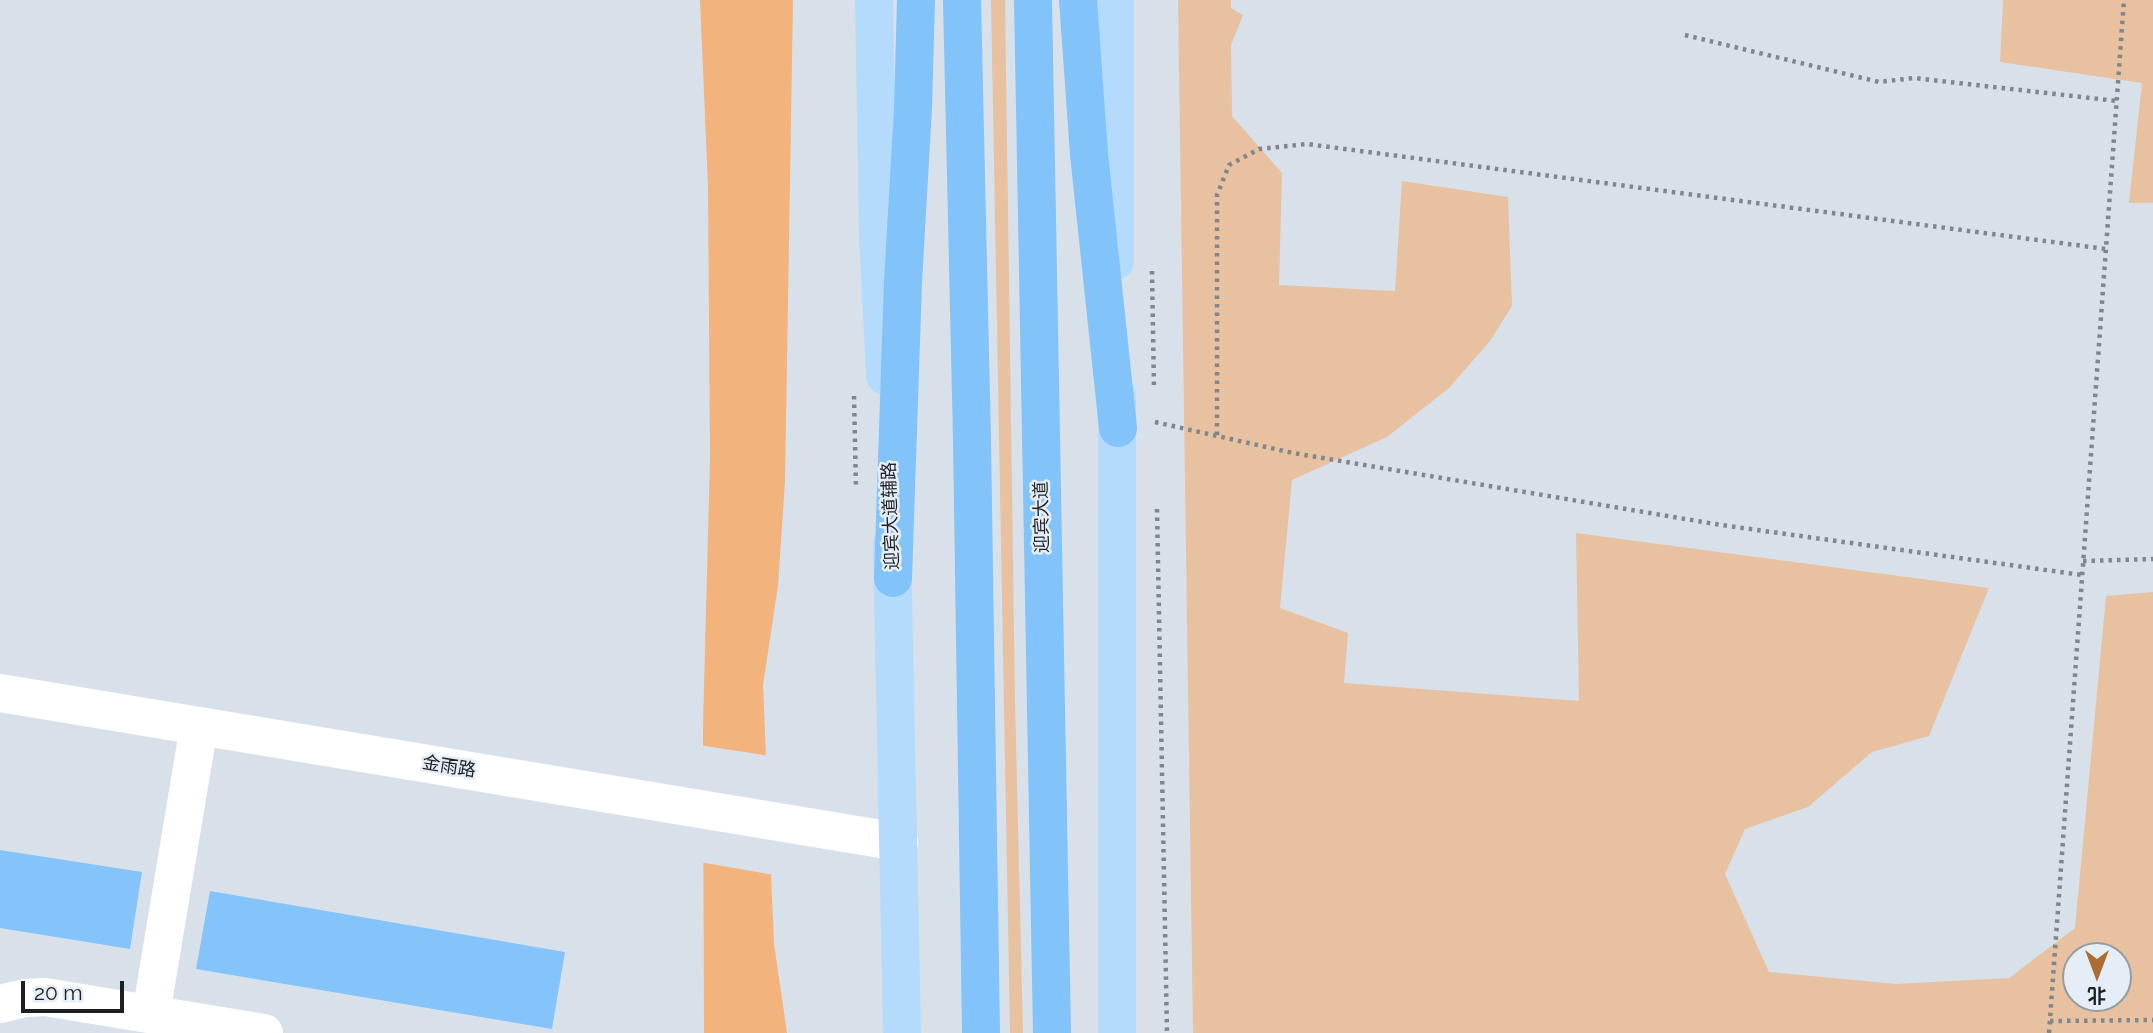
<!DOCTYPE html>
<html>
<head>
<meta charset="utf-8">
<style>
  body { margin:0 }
  #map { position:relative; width:2153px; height:1033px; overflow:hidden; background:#d8e1e9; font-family:Raleway,"Noto Sans SC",sans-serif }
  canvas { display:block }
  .north { position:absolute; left:2062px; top:942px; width:70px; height:70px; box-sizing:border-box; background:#e5eef7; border:2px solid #959ca2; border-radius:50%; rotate:180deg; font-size:19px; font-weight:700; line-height:28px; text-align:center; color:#1d2023 }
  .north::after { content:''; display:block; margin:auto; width:24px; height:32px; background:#ab6d32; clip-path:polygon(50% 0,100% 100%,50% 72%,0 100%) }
  .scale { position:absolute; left:21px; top:981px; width:103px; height:32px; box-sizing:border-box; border:4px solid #1d2023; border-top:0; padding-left:9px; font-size:21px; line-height:24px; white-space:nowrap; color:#1d2023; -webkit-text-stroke:5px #e5eef7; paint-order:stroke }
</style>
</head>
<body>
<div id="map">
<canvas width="2153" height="1033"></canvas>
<div class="north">北</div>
<div class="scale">20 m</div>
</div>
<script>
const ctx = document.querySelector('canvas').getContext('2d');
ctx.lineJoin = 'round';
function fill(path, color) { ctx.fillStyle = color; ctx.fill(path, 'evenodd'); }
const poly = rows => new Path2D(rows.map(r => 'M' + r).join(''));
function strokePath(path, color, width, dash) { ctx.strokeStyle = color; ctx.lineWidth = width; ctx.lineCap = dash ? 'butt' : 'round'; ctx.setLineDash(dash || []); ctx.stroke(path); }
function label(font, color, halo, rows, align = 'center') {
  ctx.font = font + ' Raleway,"Noto Sans SC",sans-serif'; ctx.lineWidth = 5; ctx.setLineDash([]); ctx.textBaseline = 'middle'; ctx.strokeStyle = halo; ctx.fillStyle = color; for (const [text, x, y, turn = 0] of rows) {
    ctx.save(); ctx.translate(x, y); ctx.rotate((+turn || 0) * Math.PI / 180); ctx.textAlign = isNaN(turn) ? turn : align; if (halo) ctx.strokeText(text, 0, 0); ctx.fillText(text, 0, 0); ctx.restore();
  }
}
const green = poly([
  [991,0,1005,0,1015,701,1023,1033,1010,1033],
  [1178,0,1231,0,1231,8,1243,15,1231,45,1232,116,1282,173,1279,285,1395,291,1402,181,1508,197,1512,306,1490,341,1449,388,1387,437,1292,480,1280,608,1348,633,1344,683,1579,701,1576,533,1989,588,1929,736,1872,752,1808,807,1745,829,1725,874,1769,972,1896,984,2009,978,2075,928,2106,596,2153,592,2153,1033,1193,1033],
  [2076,956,2118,956,2118,998,2076,998],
  [2003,0,2153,0,2153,203,2129,203,2142,83,2000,62]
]);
const water = poly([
  [700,0,793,0,785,481,778,586,763,685,774,944,787,1033,704,1033,703,726,710,457,708,186]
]);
const pier = poly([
  [699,745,770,756,774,875,700,862]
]);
const building = poly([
  [0,850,142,872,130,949,0,928],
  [210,891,565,952,552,1029,196,969]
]);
const path = poly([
  [1685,35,1879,82,1914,78,2117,101],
  [1152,271,1154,388],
  [854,396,856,489],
  [1155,422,1293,453,1721,525,2082,575],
  [1217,435,1217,195,1229,165,1259,149,1307,144,2106,249],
  [1157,509,1167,1033],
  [2083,561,2153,559],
  [2050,1021,2153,1020],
  [2049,1033,2124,0]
]);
const minor = poly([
  [0,693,899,842],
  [0,1004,25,998,45,997,264,1033],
  [151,1014,199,726]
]);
const major = poly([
  [874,0,878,234,885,376],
  [1115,0,1115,261],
  [892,544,902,1033],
  [1117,1033,1117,395]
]);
const highway = poly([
  [962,0,972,440,981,1033],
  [1033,0,1052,1033],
  [1078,0,1089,154,1118,428],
  [893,578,903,282,913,108,916,0]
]);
const streetNames = [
  ["迎宾大道辅路",891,516,-92],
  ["迎宾大道",1042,517,-91],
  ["金雨路",449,767,9]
];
fill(green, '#e8c1a1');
fill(water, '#f2b37d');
fill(pier, '#d8e1e9');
fill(building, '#84c4fa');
strokePath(path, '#80868c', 4.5, [3.5, 5]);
strokePath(minor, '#fff', 38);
strokePath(major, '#b4dbfc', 38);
strokePath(highway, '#82c3fa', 38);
label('18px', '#1d2023', '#e5eef7', streetNames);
</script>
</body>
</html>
